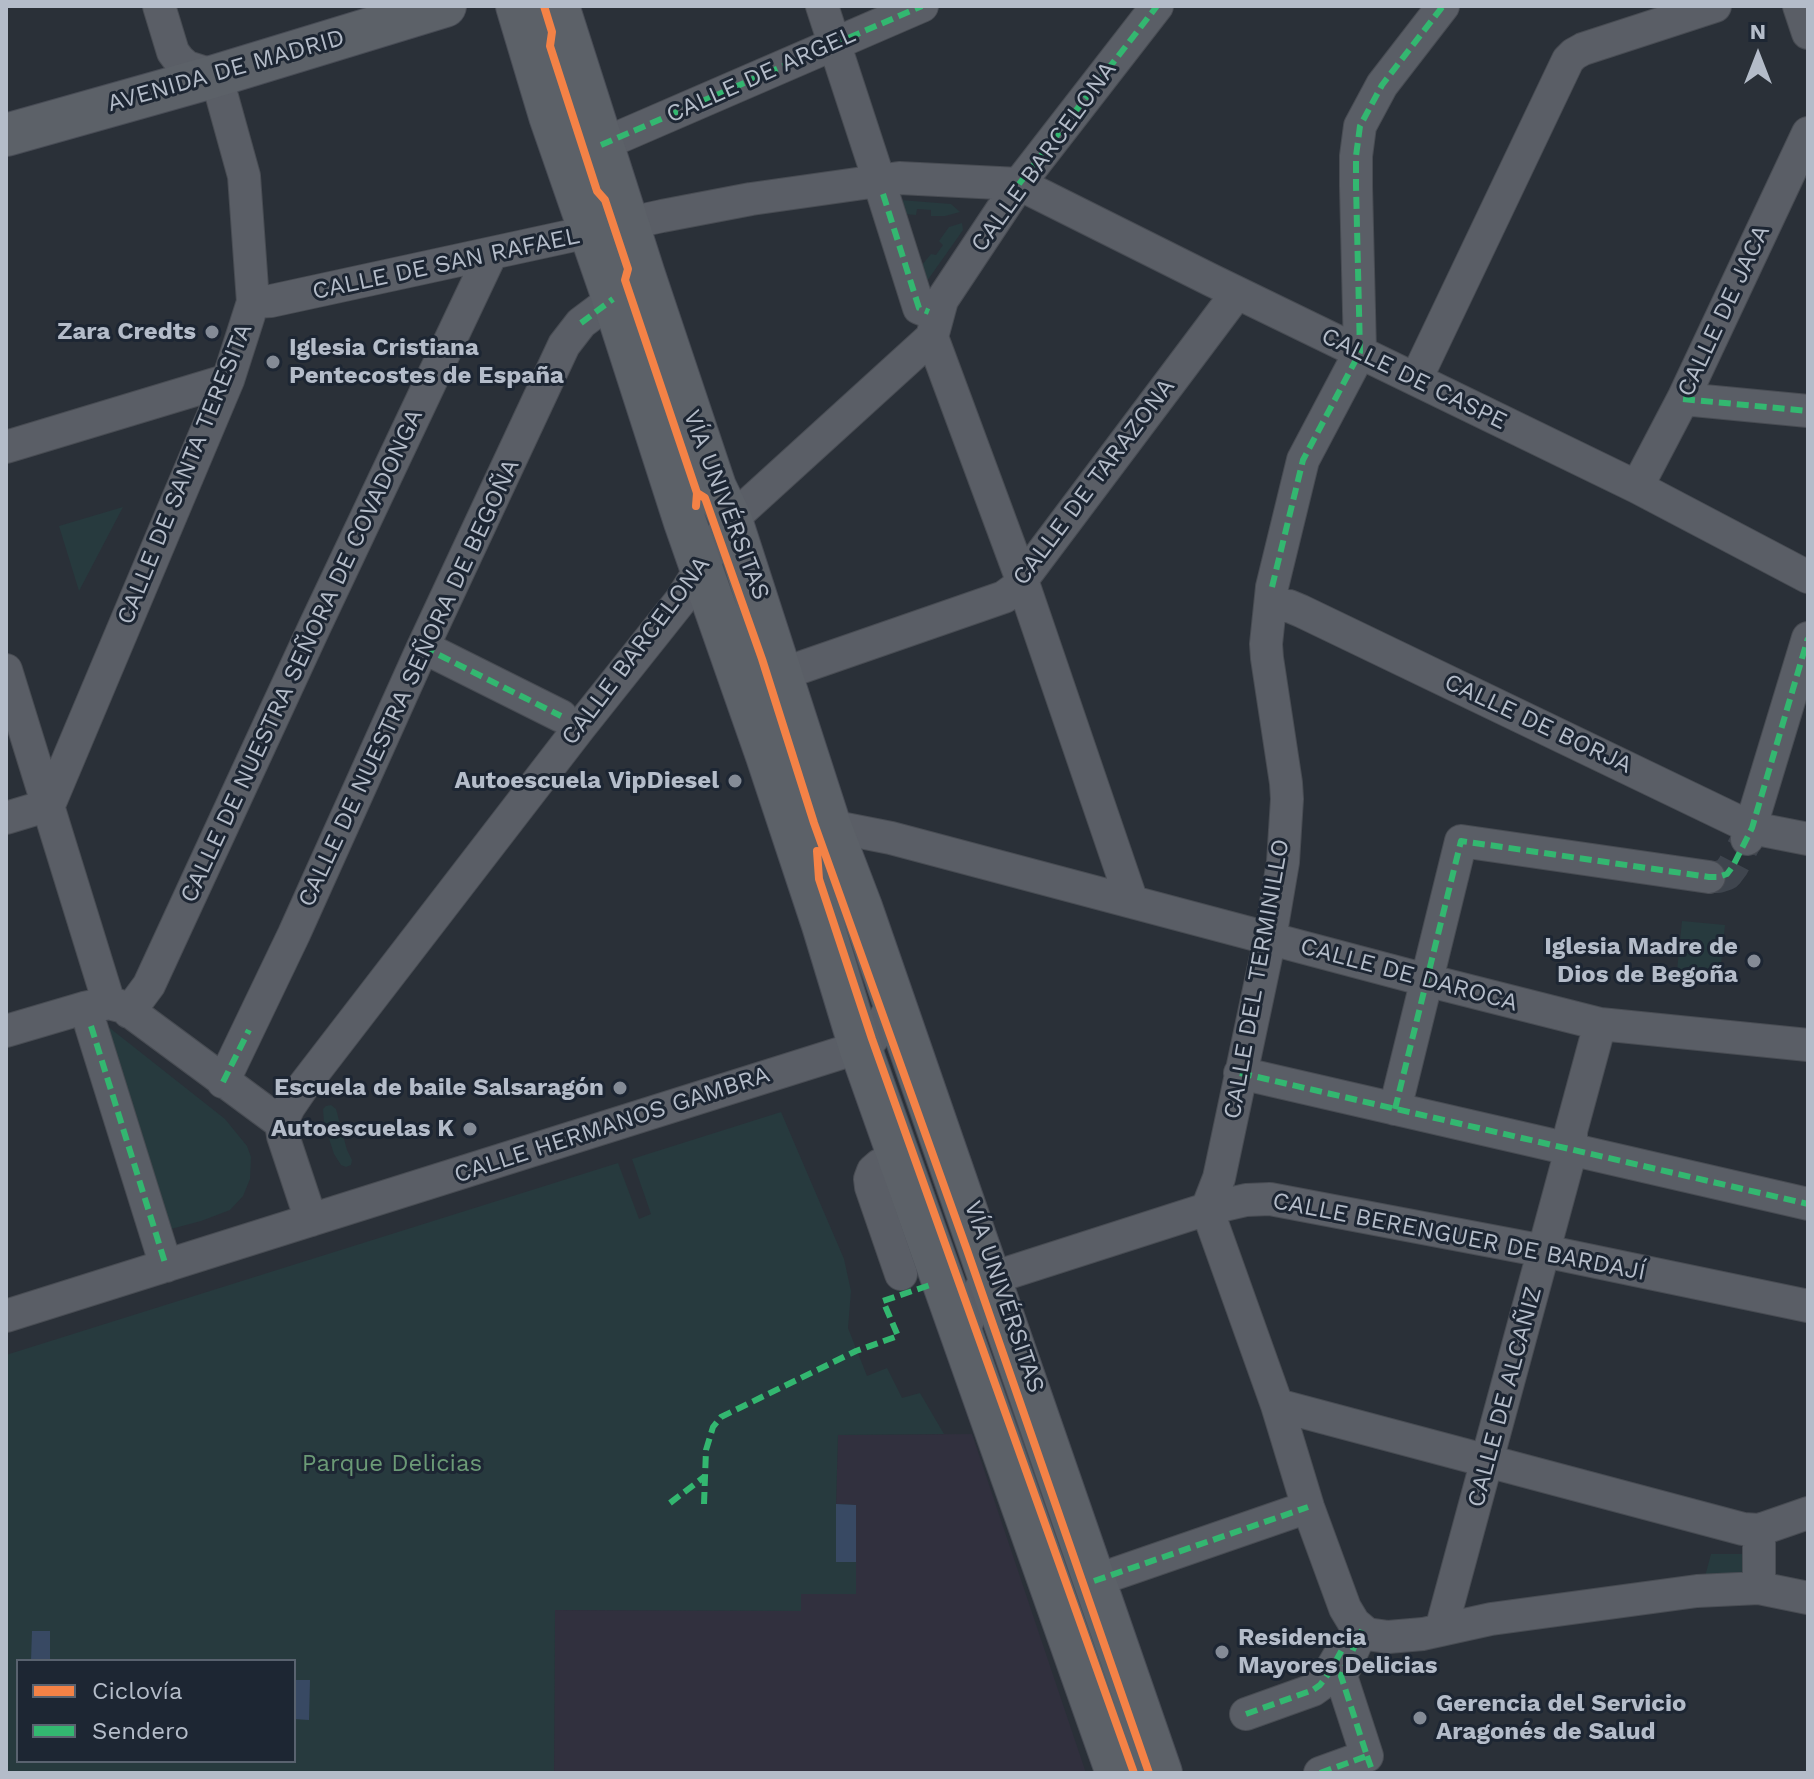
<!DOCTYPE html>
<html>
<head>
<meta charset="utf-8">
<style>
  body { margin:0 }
  #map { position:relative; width:1814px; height:1779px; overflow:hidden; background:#2a3038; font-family:"Work Sans",sans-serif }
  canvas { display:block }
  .frame { position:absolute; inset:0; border:8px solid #b4bcc9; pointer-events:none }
  .legend { position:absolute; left:16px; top:1659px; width:280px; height:104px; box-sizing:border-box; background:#1d2633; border:2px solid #59626f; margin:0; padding:10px 14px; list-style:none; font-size:24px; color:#b4bcc9 }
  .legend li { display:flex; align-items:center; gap:16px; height:40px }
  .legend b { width:40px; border:2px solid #59626f }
  .north { position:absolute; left:1718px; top:16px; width:80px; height:80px; -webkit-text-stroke:6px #1d2633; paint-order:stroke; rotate:0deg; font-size:22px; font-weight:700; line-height:32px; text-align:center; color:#b4bcc9 }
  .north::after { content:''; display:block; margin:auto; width:28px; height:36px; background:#b4bcc9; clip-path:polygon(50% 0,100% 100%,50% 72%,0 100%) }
</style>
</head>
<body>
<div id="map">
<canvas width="1814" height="1779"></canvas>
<div class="frame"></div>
<ul class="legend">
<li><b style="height:10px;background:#f48246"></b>Ciclovía</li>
<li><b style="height:10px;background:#33b770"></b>Sendero</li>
</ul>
<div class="north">N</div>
</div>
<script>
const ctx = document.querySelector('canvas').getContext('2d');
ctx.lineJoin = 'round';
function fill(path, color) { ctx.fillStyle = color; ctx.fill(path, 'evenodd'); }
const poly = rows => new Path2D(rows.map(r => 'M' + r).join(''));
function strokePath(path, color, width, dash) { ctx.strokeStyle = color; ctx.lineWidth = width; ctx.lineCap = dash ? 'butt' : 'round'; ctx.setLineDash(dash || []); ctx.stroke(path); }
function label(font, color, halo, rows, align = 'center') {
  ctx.font = font + ' "Work Sans",sans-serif'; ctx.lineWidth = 6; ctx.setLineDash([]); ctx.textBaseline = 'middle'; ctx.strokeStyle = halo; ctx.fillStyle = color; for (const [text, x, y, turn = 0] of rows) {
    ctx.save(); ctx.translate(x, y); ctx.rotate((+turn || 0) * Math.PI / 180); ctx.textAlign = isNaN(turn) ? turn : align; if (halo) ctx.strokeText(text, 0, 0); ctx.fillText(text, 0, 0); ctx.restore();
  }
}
const medical = poly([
  [972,1434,1086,1773,554,1773,555,1610,800,1611,801,1594,855,1594,856,1506,836,1504,838,1435]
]);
const green = poly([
  [900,200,951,204,960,212,945,216,931,216,931,210,917,209,916,215,905,214],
  [962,223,963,230,927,281,922,265,931,254,936,255,943,245,939,241,949,227],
  [123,507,79,591,59,526],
  [1682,921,1725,925,1719,985,1676,981],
  [106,1025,225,1119,247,1146,251,1157,250,1179,243,1196,230,1210,201,1221,156,1233],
  [331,1105,336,1109,347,1150,352,1160,351,1165,346,1167,341,1165,334,1154,324,1123,323,1109,326,1106],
  [781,1112,844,1259,851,1291,848,1328,867,1376,887,1368,902,1398,920,1393,944,1434,838,1435,836,1504,856,1505,856,1594,801,1594,801,1611,555,1610,554,1773,6,1773,6,1355,618,1163,639,1219,651,1214,632,1159],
  [18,1661,294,1661,294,1761,18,1761],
  [1718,1528,1741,1535,1749,1541,1751,1546,1752,1566,1745,1577,1734,1582,1703,1584,1711,1554,1747,1554,1746,1546,1741,1539,1717,1533]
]);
const water = poly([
  [836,1504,856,1505,856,1562,836,1562],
  [32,1631,50,1631,50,1661,31,1661],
  [294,1680,310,1680,309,1720,294,1719]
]);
const minorTunnel = poly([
  [1709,877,1718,877,1727,874,1733,866,1747,839]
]);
const minor = poly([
  [822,6,879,180],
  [1443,6,1382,85,1360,126,1356,156,1356,186,1360,352,1303,460,1272,587,1266,644,1267,658,1286,783,1287,799,1283,862,1270,938,1219,1178,1207,1209,1277,1405,1308,1507,1345,1608,1354,1623,1367,1634,1388,1637,1423,1634,1491,1619,1697,1591,1759,1588,1808,1598],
  [1799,6,1808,33],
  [601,145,922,6],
  [883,194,919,308,929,312],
  [253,302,271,301,662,216,751,199,899,178,1019,184,1211,280,1637,487,1808,577],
  [932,337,1022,580,1132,902],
  [1416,379,1568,60,1574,54,1583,49,1715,6],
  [1683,399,1808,411],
  [6,447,228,380],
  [1637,487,1683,399,1808,133],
  [1270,606,1289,606,1301,611,1752,828,1808,839],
  [423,647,561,716],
  [6,670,109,1003,124,1007,281,1123],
  [782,674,1004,597,1015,589,1237,293],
  [6,818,49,805,228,380,253,302,244,176,221,93,218,84,212,77,206,73,187,67,179,60,173,52,159,6],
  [830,826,891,838,1426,980,1600,1024,1808,1045],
  [1747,839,1808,638],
  [129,1012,149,985,314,628,491,254],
  [91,1026,166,1266],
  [6,1031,84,1008,109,1003],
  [1240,1073,1808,1204],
  [223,1082,294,934,423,647,564,345,581,323,613,299],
  [1395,1109,1461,841,1709,877],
  [898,1156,880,1165,873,1171,870,1179,871,1187,901,1274],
  [311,1220,283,1136,281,1123,289,1107,302,1088,580,727,681,600,731,520,932,337,942,300,1019,184,1157,6],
  [6,1316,860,1047,872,1039,879,1029,893,1003],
  [962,1335,980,1290,989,1279,1207,1209,1246,1200,1270,1199,1544,1251,1808,1306],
  [1277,1405,1743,1529,1759,1530,1808,1513],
  [1759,1530,1759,1588],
  [1094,1581,1308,1507],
  [1441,1630,1571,1150,1571,1131,1600,1024],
  [1246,1714,1313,1690,1320,1685,1329,1673,1343,1649],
  [1320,1773,1367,1756,1341,1676,1362,1630]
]);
const major = poly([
  [517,6,550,116,609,286,685,522,767,756,823,925,860,1047,1117,1773],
  [558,6,644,275,715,487,731,520,830,826,861,907,1161,1773],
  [6,135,212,77,445,6]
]);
const quiet = poly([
  [601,145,922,6],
  [1019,184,1157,6],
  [883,194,919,308,929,312],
  [581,323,613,299],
  [1683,399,1808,411],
  [1272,587,1303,460,1360,352,1356,186,1356,156,1360,126,1382,85,1443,6],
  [423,647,561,716],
  [91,1026,166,1266],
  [1240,1073,1808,1204],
  [223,1082,249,1030],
  [1395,1109,1461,841,1709,877,1718,877,1727,874,1733,866,1752,828,1808,638],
  [670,1503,704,1477],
  [704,1504,706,1450,713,1427,721,1417,856,1351,898,1336,883,1301,930,1285],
  [1094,1581,1308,1507],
  [1246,1714,1313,1690,1320,1685,1329,1673,1348,1639],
  [1367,1756,1373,1773],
  [1320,1773,1367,1756,1341,1676,1362,1630]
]);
const cycleway = poly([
  [544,6,552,32,550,46,597,191,605,200,628,269,625,280,697,493,696,506],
  [697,493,705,498,762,659,814,823,967,1250,1149,1773],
  [817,851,819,879,872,1039,1134,1773]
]);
const markers = [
  [212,332,8,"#848b96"],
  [273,362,8,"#848b96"],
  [735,781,8,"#848b96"],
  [1754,961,8,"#848b96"],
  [620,1088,8,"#848b96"],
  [470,1129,8,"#848b96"],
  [1222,1652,8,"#848b96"],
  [1420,1718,8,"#848b96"]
];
const streetNames = [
  ["AVENIDA DE MADRID",226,71,-16],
  ["CALLE DE ARGEL",761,75,-24],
  ["CALLE BARCELONA",1044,157,-54],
  ["CALLE DE SAN RAFAEL",446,264,-12],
  ["CALLE DE JACA",1724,311,-65],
  ["CALLE DE CASPE",1414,379,26],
  ["CALLE DE SANTA TERESITA",185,474,-68],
  ["CALLE DE TARAZONA",1094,482,-53],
  ["VÍA UNIVÉRSITAS",726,505,69],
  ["CALLE BARCELONA",636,651,-53],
  ["CALLE DE NUESTRA SEÑORA DE COVADONGA",302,656,-65],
  ["CALLE DE NUESTRA SEÑORA DE BEGOÑA",409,683,-65],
  ["CALLE DE BORJA",1538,724,25],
  ["CALLE DE DAROCA",1409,975,15],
  ["CALLE DEL TERMINILLO",1257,979,-80],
  ["CALLE HERMANOS GAMBRA",612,1125,-18],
  ["CALLE BERENGUER DE BARDAJÍ",1459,1237,11],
  ["VÍA UNIVÉRSITAS",1004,1297,71],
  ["CALLE DE ALCAÑIZ",1505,1397,-75]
];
const poiNames = [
  ["Zara Credts",196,332],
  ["Iglesia Cristiana",289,348,"left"],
  ["Pentecostes de España",289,376,"left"],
  ["Autoescuela VipDiesel",719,781],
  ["Iglesia Madre de",1738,947],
  ["Dios de Begoña",1738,975],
  ["Escuela de baile Salsaragón",604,1088],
  ["Autoescuelas K",454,1129],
  ["Residencia",1238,1638,"left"],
  ["Mayores Delicias",1238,1666,"left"],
  ["Gerencia del Servicio",1436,1704,"left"],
  ["Aragonés de Salud",1436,1732,"left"]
];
const parkNames = [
  ["Parque Delicias",392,1464]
];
fill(medical, '#31303e');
fill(green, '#273a3e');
fill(water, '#384963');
strokePath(minorTunnel, '#3f454e', 32, [32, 16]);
strokePath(minor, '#484c53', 34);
strokePath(major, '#484c55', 44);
strokePath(minor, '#5a5e66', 32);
strokePath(major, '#5c6168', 42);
strokePath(quiet, '#33b770', 6, [12, 6]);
strokePath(cycleway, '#f48246', 8);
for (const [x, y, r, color] of markers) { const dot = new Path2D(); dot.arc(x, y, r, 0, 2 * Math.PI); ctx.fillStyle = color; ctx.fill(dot); strokePath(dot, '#1d2633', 3); }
label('24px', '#b4bcc9', '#1d2633', streetNames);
label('bold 24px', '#b4bcc9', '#1d2633', poiNames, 'right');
label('24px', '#6b9a76', '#1d2633', parkNames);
</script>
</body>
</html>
